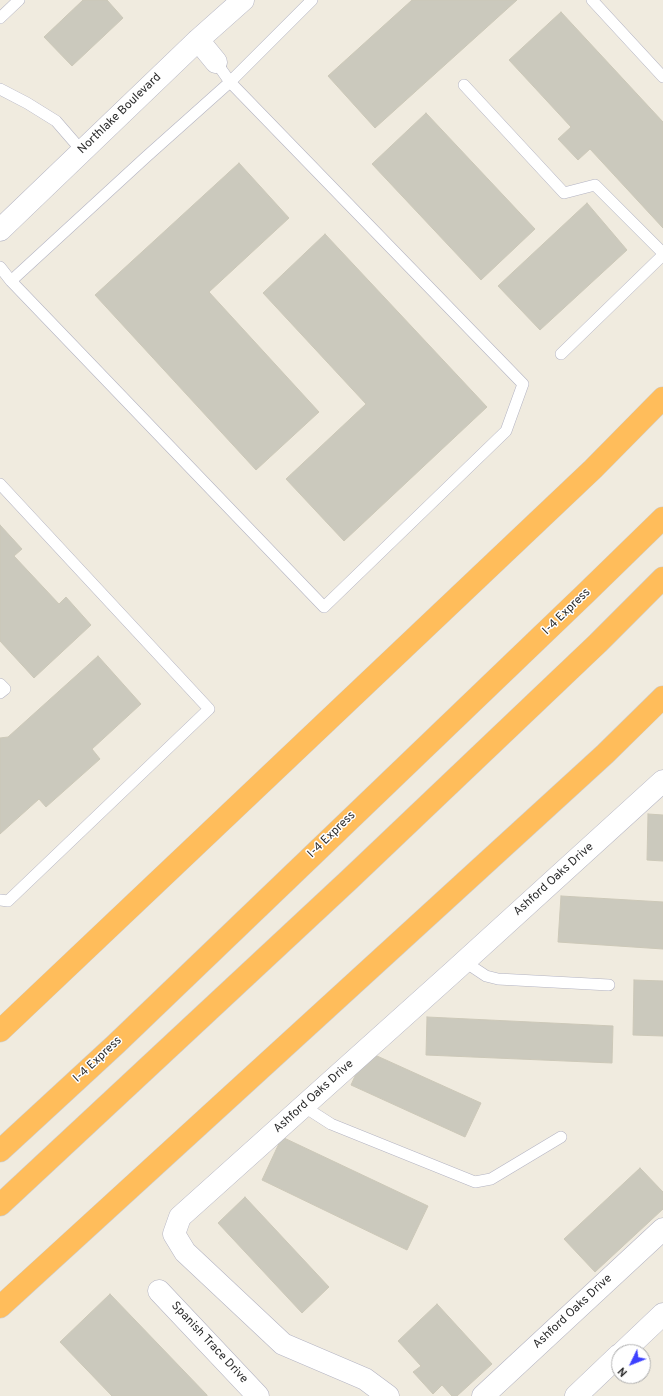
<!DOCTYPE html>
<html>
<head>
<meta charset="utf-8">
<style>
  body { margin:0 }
  #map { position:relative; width:663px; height:1396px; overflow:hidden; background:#f0ebdf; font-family:Overpass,sans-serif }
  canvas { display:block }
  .north { position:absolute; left:611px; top:1344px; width:40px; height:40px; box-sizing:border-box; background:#fff; border:1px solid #ababab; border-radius:50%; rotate:227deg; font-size:11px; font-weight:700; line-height:16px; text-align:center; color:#2d2d2d }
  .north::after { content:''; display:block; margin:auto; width:14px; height:18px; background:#3d41ff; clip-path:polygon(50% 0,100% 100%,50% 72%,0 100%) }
</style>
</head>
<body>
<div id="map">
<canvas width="663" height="1396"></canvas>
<div class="north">N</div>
</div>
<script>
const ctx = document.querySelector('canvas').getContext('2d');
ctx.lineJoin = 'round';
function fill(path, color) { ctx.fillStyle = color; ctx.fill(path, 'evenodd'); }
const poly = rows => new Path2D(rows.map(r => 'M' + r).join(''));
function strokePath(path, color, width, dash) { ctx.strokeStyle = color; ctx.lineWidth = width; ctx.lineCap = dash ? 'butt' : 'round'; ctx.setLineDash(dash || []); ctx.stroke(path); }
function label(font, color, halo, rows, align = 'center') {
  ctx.font = font + ' Overpass,sans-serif'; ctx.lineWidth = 3; ctx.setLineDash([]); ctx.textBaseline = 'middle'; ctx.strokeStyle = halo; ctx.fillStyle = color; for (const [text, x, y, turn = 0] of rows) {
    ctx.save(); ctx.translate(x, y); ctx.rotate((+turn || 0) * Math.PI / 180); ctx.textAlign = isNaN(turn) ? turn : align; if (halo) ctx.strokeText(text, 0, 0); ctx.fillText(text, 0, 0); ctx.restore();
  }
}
const building = poly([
  [83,0,107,0,123,18,72,66,44,37,83,0],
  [412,0,517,0,375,128,328,76,412,0],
  [561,12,663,122,663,228,590,149,578,160,558,139,571,127,509,60,561,12],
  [426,113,535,229,481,280,372,164,426,113],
  [239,163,289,218,209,292,319,412,256,470,95,295,239,163],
  [587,203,627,250,540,330,498,286,587,203],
  [325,234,487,407,344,541,286,479,366,404,263,293,325,234],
  [0,525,22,549,14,556,59,604,66,597,91,625,34,678,0,641,0,525],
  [98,656,141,704,92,749,100,759,46,807,39,799,0,834,0,738,8,737,98,656],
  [648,814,663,815,663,861,647,860,648,814],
  [561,896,663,902,663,949,558,942,561,896],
  [634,980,663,981,663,1036,633,1035,634,980],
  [427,1017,613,1026,612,1063,426,1055,427,1017],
  [366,1051,481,1103,465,1137,351,1085,366,1051],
  [282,1137,428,1206,407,1250,262,1180,282,1137],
  [640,1168,663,1192,663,1209,595,1272,564,1239,640,1168],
  [245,1197,329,1287,302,1313,218,1223,245,1197],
  [110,1294,207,1395,207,1396,112,1396,60,1342,110,1294],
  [437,1304,492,1364,457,1396,452,1396,442,1385,433,1394,413,1372,421,1366,398,1341,437,1304]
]);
const service = poly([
  [592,0,663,77],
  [0,18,19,0],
  [464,85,564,193,595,185,663,253],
  [0,89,27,103,56,121,82,151],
  [0,267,11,281,324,607,506,431,523,384,230,82,216,62],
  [11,281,146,157,230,82,312,0],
  [561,354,663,255],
  [0,484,209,709,8,901,0,900],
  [0,684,5,689,0,693],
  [465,962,486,976,498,979,609,985],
  [303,1106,331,1124,475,1182,491,1179,561,1137]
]);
const minor = poly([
  [198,40,216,62],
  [0,230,198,40,243,0],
  [159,1291,258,1396],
  [388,1396,365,1379,283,1344,185,1252,174,1234,180,1217,453,972,663,781],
  [483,1396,663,1229]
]);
const secondary = poly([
  [623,1352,663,1314],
  [576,1396,619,1355]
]);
const motorway = poly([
  [0,1031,593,469,663,398],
  [0,1151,116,1044,587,592,663,518],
  [0,1205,351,878,598,643,663,578],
  [0,1307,605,754,663,697]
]);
const streetNames = [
  ["Northlake Boulevard",120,114,-44],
  ["I-4 Express",567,612,-44],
  ["I-4 Express",332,835,-44],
  ["Ashford Oaks Drive",554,880,-42],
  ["I-4 Express",98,1060,-43],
  ["Ashford Oaks Drive",314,1097,-42],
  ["Ashford Oaks Drive",573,1312,-43],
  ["Spanish Trace Drive",209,1343,47]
];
fill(building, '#cbc9bd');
strokePath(building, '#ccc8b8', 1);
strokePath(service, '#b3b3c2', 12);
strokePath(minor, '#b3b3c2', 23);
strokePath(secondary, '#b3b3c2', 23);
strokePath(motorway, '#cdcdcd', 23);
strokePath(service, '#fff', 11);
strokePath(minor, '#fff', 22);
strokePath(secondary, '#fff', 22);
strokePath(motorway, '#ffbd5b', 22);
label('12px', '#2d2d2d', '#fff', streetNames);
</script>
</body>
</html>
